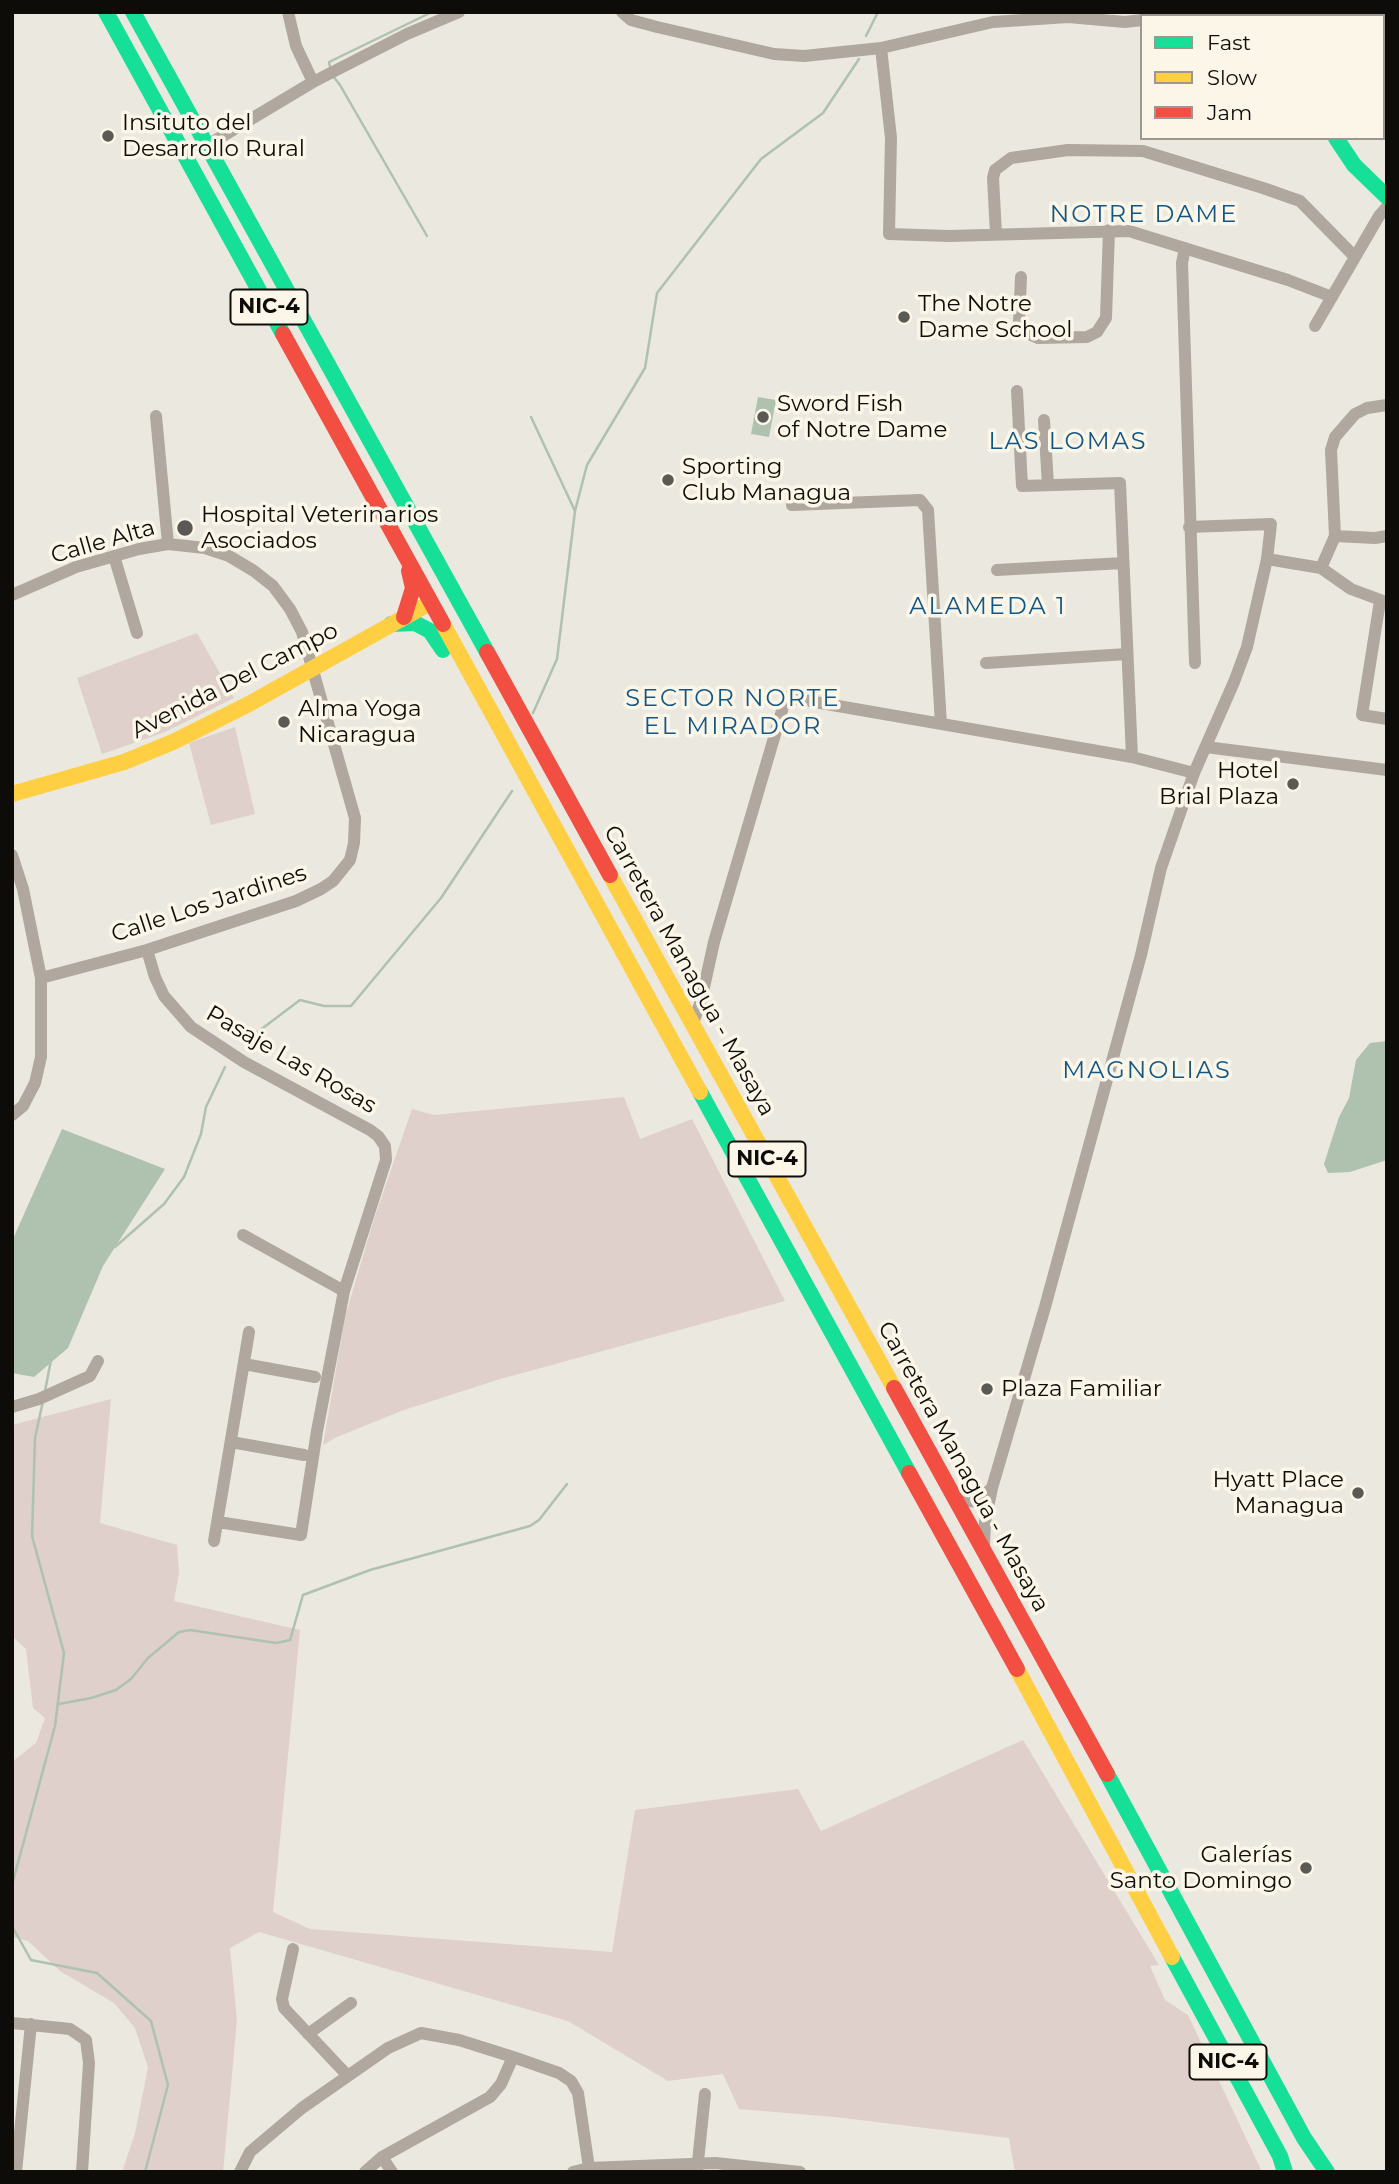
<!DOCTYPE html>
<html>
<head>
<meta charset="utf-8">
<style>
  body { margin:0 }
  #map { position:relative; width:1399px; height:2184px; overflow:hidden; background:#ebe8e0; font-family:Montserrat,sans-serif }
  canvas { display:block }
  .frame { position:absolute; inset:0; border:14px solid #0e0c08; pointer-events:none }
  .legend { position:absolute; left:1140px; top:14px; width:245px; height:126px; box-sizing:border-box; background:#fcf6e9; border:2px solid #9d988f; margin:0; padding:9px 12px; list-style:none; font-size:21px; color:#0e0c08 }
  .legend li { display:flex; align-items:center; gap:14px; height:35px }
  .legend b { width:35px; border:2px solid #9d988f }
</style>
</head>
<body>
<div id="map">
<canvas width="1399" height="2184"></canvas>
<div class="frame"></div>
<ul class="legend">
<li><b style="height:9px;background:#16e098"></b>Fast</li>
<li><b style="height:9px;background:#ffcf43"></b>Slow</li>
<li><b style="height:9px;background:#f24e42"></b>Jam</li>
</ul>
</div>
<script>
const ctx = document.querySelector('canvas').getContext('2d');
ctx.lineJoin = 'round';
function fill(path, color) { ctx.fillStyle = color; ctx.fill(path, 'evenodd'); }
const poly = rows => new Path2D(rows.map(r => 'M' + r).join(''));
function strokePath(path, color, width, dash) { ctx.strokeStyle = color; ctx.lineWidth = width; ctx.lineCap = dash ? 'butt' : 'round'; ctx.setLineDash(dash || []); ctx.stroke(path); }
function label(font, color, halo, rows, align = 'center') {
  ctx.font = font + ' Montserrat,sans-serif'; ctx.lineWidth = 7; ctx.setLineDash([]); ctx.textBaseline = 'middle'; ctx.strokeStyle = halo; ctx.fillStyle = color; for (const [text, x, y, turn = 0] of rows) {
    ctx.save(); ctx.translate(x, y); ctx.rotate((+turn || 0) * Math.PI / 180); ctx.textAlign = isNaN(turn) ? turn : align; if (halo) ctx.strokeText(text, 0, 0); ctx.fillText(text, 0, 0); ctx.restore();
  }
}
const green = poly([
  [197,633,234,698,165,732,102,754,77,678],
  [235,727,255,814,211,825,189,743],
  [624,1097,640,1139,692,1119,785,1301,497,1380,401,1411,337,1437,323,1445,345,1317,374,1219,412,1109,434,1115],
  [111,1399,100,1523,177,1545,179,1573,174,1601,300,1630,273,1912,310,1929,612,1952,635,1810,798,1789,821,1831,1023,1740,1159,1965,1150,1966,1165,2000,1188,2015,1262,2172,1015,2172,1009,2138,835,2117,739,2109,723,2074,668,2081,568,2021,259,1932,230,1948,237,2020,223,2172,122,2172,135,2133,148,2067,135,2028,114,2003,60,1971,28,1941,12,1937,12,1762,36,1743,45,1718,33,1708,26,1649,12,1636,12,1425]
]);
const water = poly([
  [758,397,776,400,769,437,751,434],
  [1387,1041,1387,1160,1350,1172,1328,1173,1324,1164,1339,1117,1349,1098,1356,1060,1370,1043],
  [62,1129,165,1169,103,1266,68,1348,34,1377,12,1373,12,1241]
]);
const stream = poly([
  [866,36,878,12],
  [330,67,329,62,432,12],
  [333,76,340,85,427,236],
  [531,417,575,511,557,659,533,713],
  [575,511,587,465,645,368,657,293,761,159,823,113,859,59],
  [243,1043,300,1000,324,1006,351,1006,441,898,512,791],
  [115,1247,164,1204,184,1177,201,1134,206,1107,225,1067],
  [45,1391,51,1360],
  [59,1704,91,1698,116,1690,131,1679,148,1658,179,1632,190,1630,276,1643,290,1640,303,1595,370,1570,530,1526,539,1520,567,1484],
  [12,1885,55,1726,64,1653,32,1536,35,1438,43,1401],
  [12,1926,31,1960,97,1973,151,2021,168,2085,145,2172]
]);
const street = poly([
  [288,12,296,46,313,82],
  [622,12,631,20,657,27,774,54,804,56,881,48,993,22,1068,17,1125,22,1142,20],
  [1158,16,1167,12],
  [881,48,891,138,889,234,949,236,1129,231,1288,280,1332,297],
  [206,146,313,82,407,34,459,12],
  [996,234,993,178,995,170,1011,158,1068,150,1143,151,1263,188,1300,201,1355,257],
  [1185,248,1182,263,1195,663],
  [1021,277,1019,322,1022,331,1038,338,1087,337,1097,332,1106,318,1109,230],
  [1315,326,1379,216,1387,207],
  [1017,391,1022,486,1120,483,1132,757,1194,773],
  [156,416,168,544],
  [1044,420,1048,485],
  [792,505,920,500,928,510,941,724],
  [1335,536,1375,538,1387,536],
  [114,556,137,633],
  [1267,559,1321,568,1351,589,1386,602],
  [1321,568,1335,536,1331,450,1335,437,1355,414,1367,408,1387,405],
  [997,570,1123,563],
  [12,595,76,567,139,549,168,544,205,548,229,556,254,571,273,586,290,609,302,632,355,818,354,843,350,860,333,881,321,889,296,901,147,950,41,978],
  [1380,601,1362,715,1387,719],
  [986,663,1127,654],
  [1206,747,1387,770],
  [12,855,23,889,41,978,41,1057,35,1083,23,1106,12,1115],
  [147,950,155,977,164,996,191,1027,244,1062,370,1130,378,1136,385,1146,386,1160,344,1291,317,1431,301,1535,218,1522],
  [693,1023,701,1001,714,942,786,697,1132,757],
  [243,1235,344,1291],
  [244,1364,315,1377],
  [12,1407,39,1399,90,1376,98,1361],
  [231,1442,304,1455],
  [954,1498,976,1502,992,1488],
  [214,1541,249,1332],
  [984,1545,985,1522,992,1488,1045,1307,1141,955,1161,868,1194,773,1234,682,1247,647,1267,559,1271,524,1189,527],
  [293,1949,282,1999,284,2008,347,2075],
  [12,2023,70,2029,86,2040,89,2063,82,2172],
  [308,2034,351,2003],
  [382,2157,392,2172],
  [697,2171,705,2094],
  [16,2172,31,2024],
  [240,2172,250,2152,302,2108,388,2048,421,2033,459,2040,513,2057,559,2073,571,2081,578,2093,589,2168],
  [365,2172,382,2157,490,2097,501,2084,513,2057],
  [573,2172,589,2168,715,2163,800,2172]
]);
const fast = poly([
  [106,12,283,334],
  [133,12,487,652],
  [1336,138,1354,165,1387,197],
  [391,624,415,623,430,631,443,650],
  [700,1092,909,1473],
  [1107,1774,1304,2138,1327,2172],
  [1172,1957,1280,2156,1285,2172]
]);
const slow = poly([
  [1292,12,1292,16],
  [443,624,700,1092],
  [12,794,124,762,173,742,247,705,430,603],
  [610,875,894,1388],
  [1017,1669,1172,1957]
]);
const jam = poly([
  [283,334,443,624],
  [404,617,413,588,409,571],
  [487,652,610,875],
  [894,1388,1107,1774],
  [909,1473,1017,1669]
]);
const markers = [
  [108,136,7,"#5b5954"],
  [904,317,7,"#5b5954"],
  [763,417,7,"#5b5954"],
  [668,480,7,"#5b5954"],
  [185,528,9,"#5b5954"],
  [284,722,7,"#5b5954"],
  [1293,784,7,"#5b5954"],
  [987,1389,7,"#5b5954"],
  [1358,1493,7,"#5b5954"],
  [1306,1868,7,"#5b5954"]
];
const shields = [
  [269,307,77],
  [767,1159,77],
  [1228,2062,77]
];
const shieldNames = [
  ["NIC-4",269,307],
  ["NIC-4",767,1159],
  ["NIC-4",1228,2062]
];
const poiNames = [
  ["Insituto del",122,123],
  ["Desarrollo Rural",122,149],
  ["The Notre",918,304],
  ["Dame School",918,330],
  ["Sword Fish",777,404],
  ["of Notre Dame",777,430],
  ["Sporting",682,467],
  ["Club Managua",682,493],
  ["Hospital Veterinarios",201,515],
  ["Asociados",201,541],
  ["Alma Yoga",298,709],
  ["Nicaragua",298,735],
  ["Hotel",1279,771,"right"],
  ["Brial Plaza",1279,797,"right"],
  ["Plaza Familiar",1001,1389],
  ["Hyatt Place",1344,1480,"right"],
  ["Managua",1344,1506,"right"],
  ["Galerías",1292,1855,"right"],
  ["Santo Domingo",1292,1881,"right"]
];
const streetNames = [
  ["Calle Alta",103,542,-16],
  ["Avenida Del Campo",235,681,-27],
  ["Calle Los Jardines",209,904,-18],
  ["Carretera Managua - Masaya",689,971,61],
  ["Pasaje Las Rosas",291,1060,30],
  ["Carretera Managua - Masaya",963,1467,61]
];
const neighbourhoodNames = [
  ["NOTRE DAME",1144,215],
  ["LAS LOMAS",1068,442],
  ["ALAMEDA 1",988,607],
  ["SECTOR NORTE",733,699],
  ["EL MIRADOR",733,727],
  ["MAGNOLIAS",1147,1071]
];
fill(green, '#dfd0cb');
fill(water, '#afc1af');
strokePath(stream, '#afc1af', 2.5);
strokePath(street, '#b0a79f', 12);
strokePath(fast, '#16e098', 16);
strokePath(slow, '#ffcf43', 16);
strokePath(jam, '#f24e42', 16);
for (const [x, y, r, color] of markers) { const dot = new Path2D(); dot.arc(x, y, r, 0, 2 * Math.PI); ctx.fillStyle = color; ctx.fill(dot); strokePath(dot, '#fcf6e9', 2.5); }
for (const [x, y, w] of shields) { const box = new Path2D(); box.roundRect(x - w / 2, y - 17.5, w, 35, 5); ctx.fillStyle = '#fcf6e9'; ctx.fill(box); strokePath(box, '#0e0c08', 2); }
label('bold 21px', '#0e0c08', null, shieldNames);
label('23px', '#0e0c08', '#fcf6e9', poiNames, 'left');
label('23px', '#0e0c08', '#fcf6e9', streetNames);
ctx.letterSpacing = '2px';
label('24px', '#125685', '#fcf6e9', neighbourhoodNames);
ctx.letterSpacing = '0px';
</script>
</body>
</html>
